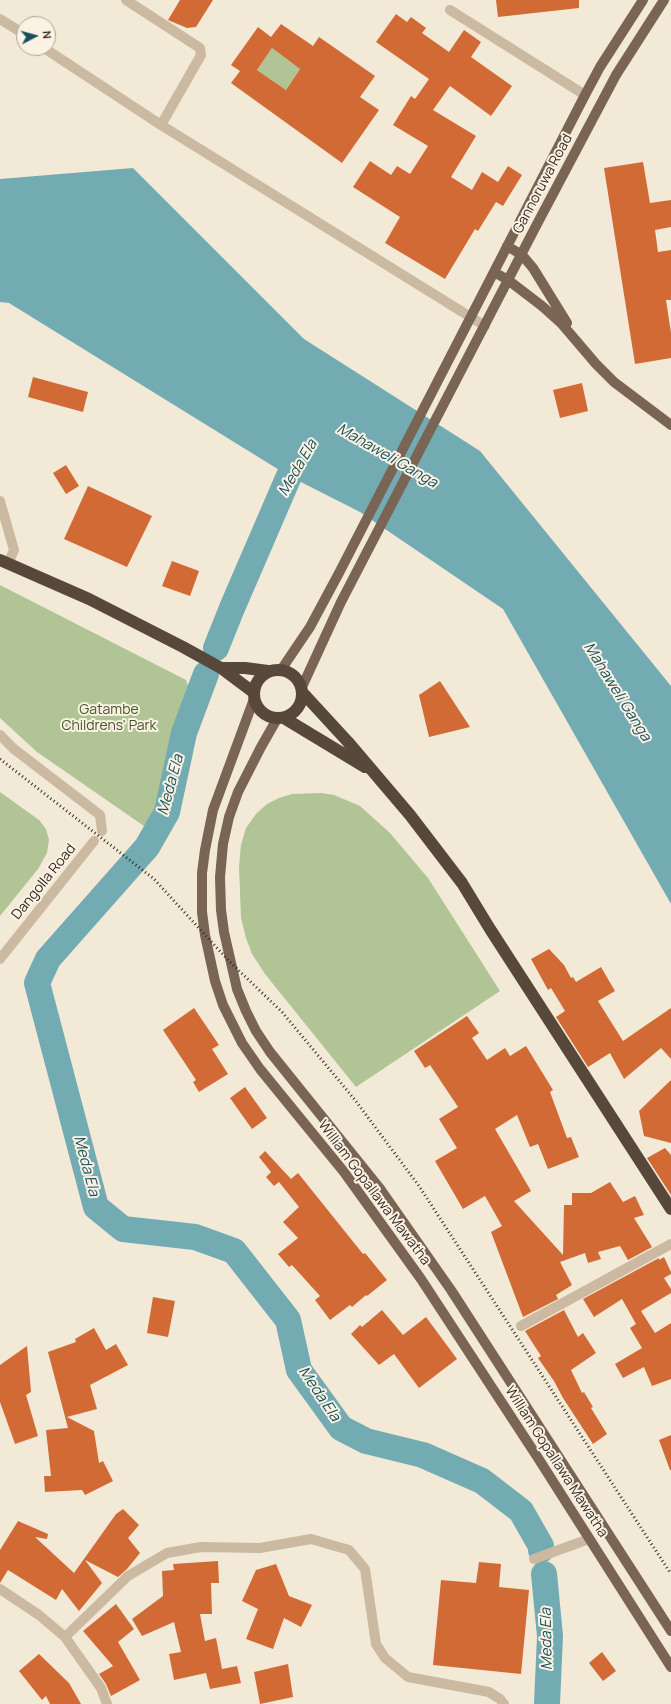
<!DOCTYPE html>
<html>
<head>
<meta charset="utf-8">
<style>
  body { margin:0 }
  #map { position:relative; width:671px; height:1704px; overflow:hidden; background:#f3e9d7; font-family:Manrope,sans-serif }
  canvas { display:block }
  .north { position:absolute; left:16px; top:16px; width:40px; height:40px; box-sizing:border-box; background:#fbf2e4; border:1px solid #aca398; border-radius:50%; rotate:84deg; font-size:11px; font-weight:700; line-height:16px; text-align:center; color:#362c25 }
  .north::after { content:''; display:block; margin:auto; width:14px; height:18px; background:#17515c; clip-path:polygon(50% 0,100% 100%,50% 72%,0 100%) }
</style>
</head>
<body>
<div id="map">
<canvas width="671" height="1704"></canvas>
<div class="north">N</div>
</div>
<script>
const ctx = document.querySelector('canvas').getContext('2d');
ctx.lineJoin = 'round';
function fill(path, color) { ctx.fillStyle = color; ctx.fill(path, 'evenodd'); }
const poly = rows => new Path2D(rows.map(r => 'M' + r).join(''));
function strokePath(path, color, width, dash) { ctx.strokeStyle = color; ctx.lineWidth = width; ctx.lineCap = dash ? 'butt' : 'round'; ctx.setLineDash(dash || []); ctx.stroke(path); }
function label(font, color, halo, rows, align = 'center') {
  ctx.font = font + ' Manrope,sans-serif'; ctx.lineWidth = 4; ctx.setLineDash([]); ctx.textBaseline = 'middle'; ctx.strokeStyle = halo; ctx.fillStyle = color; for (const [text, x, y, turn = 0] of rows) {
    ctx.save(); ctx.translate(x, y); ctx.rotate((+turn || 0) * Math.PI / 180); ctx.textAlign = isNaN(turn) ? turn : align; if (halo) ctx.strokeText(text, 0, 0); ctx.fillText(text, 0, 0); ctx.restore();
  }
}
const green = poly([
  [272,48,300,69,286,90,257,70],
  [0,585,186,680,190,691,155,820,144,826,37,752,0,718],
  [0,792,39,820,46,829,49,840,47,853,38,869,0,916],
  [321,793,334,795,360,806,390,833,428,878,500,991,356,1087,265,974,252,954,246,938,241,918,239,866,241,845,246,828,256,814,267,804,279,798,292,794]
]);
const water = poly([
  [133,168,304,339,480,451,671,686,671,904,503,609,360,512,289,476,9,303,0,302,0,179]
]);
const river = poly([
  [216,648,232,608,289,476,308,446],
  [206,674,184,733,167,812,147,847,48,959,37,983,96,1207,123,1229,195,1237,234,1251,288,1320,299,1370,341,1428,366,1441,423,1455,482,1481,521,1511,541,1546,541,1550],
  [544,1574,550,1636,547,1704]
]);
const building = poly([
  [180,0,213,0,196,27,187,28,168,20],
  [496,0,579,0,579,8,498,17],
  [396,14,407,22,411,17,426,28,422,33,449,52,464,30,481,42,471,57,512,86,491,116,450,86,433,110,476,136,451,177,472,190,482,172,498,182,508,166,522,175,503,206,496,202,478,231,475,229,445,279,385,243,400,217,353,187,370,161,391,175,397,166,410,174,428,146,393,125,411,96,415,99,429,79,376,42],
  [281,24,313,46,319,37,375,76,360,97,379,110,342,163,231,83,240,71,231,65,258,27,271,37],
  [272,48,300,69,286,90,257,70],
  [643,162,650,203,671,200,671,227,655,230,658,252,671,250,671,300,666,300,671,333,671,358,635,364,604,168],
  [33,377,88,392,83,412,28,397],
  [582,383,588,411,560,418,553,390],
  [66,465,79,486,66,494,53,473],
  [88,486,152,516,127,567,64,539],
  [172,561,199,571,190,596,162,586],
  [440,681,470,727,429,737,419,695],
  [549,949,564,965,571,978,573,977,576,982,601,967,615,991,598,1001,623,1041,671,1008,671,1059,661,1048,624,1079,610,1053,588,1067,556,1017,565,1011,551,988,548,990,531,959],
  [194,1008,219,1045,212,1049,228,1074,199,1092,193,1082,196,1080,163,1030],
  [467,1016,479,1033,472,1038,487,1060,505,1048,510,1056,526,1046,553,1090,550,1092,567,1138,571,1137,579,1157,548,1169,538,1144,530,1147,517,1115,495,1129,531,1191,514,1201,563,1255,564,1205,572,1205,572,1193,591,1193,610,1182,623,1202,635,1196,644,1215,634,1218,652,1247,628,1260,620,1246,598,1252,601,1259,588,1263,585,1253,560,1262,572,1285,556,1295,558,1299,523,1317,491,1232,502,1226,485,1196,463,1209,435,1161,457,1148,439,1119,458,1107,430,1065,425,1068,414,1051],
  [671,1080,671,1143,644,1136,639,1111],
  [245,1087,267,1118,252,1129,230,1098],
  [665,1148,671,1155,671,1195,647,1158],
  [265,1151,291,1179,298,1173,363,1254,365,1253,387,1280,367,1296,366,1295,352,1307,350,1305,330,1320,315,1300,320,1296,292,1265,289,1267,278,1254,298,1238,283,1222,299,1207,279,1182,274,1186,266,1177,271,1172,259,1157],
  [664,1257,671,1272,671,1274,664,1278,671,1289,671,1293,641,1311,655,1333,671,1323,671,1379,652,1386,644,1367,623,1378,615,1364,642,1348,630,1328,636,1324,622,1299,594,1317,583,1299,659,1258,659,1260],
  [153,1297,175,1301,168,1337,147,1333],
  [382,1310,403,1335,426,1317,457,1359,419,1388,394,1354,379,1365,351,1334,360,1325,362,1327],
  [564,1310,578,1337,583,1333,596,1353,571,1370,582,1393,584,1392,593,1407,591,1408,607,1434,593,1444,563,1398,554,1381,538,1358,541,1356,525,1331],
  [94,1328,106,1350,116,1344,128,1365,90,1385,97,1409,67,1417,94,1431,99,1463,103,1461,113,1481,85,1495,82,1490,45,1492,44,1476,51,1476,46,1430,68,1428,48,1352,76,1342,75,1339],
  [27,1346,31,1392,26,1395,38,1436,15,1444,0,1402,0,1365],
  [671,1435,671,1470,670,1470,659,1440],
  [123,1509,139,1525,128,1538,140,1553,127,1569,118,1577,85,1560,102,1583,79,1611,62,1589,56,1600,8,1570,0,1583,0,1550,18,1521,48,1534,47,1539,35,1537,74,1573,116,1514],
  [218,1561,219,1583,211,1583,212,1614,200,1614,205,1641,216,1638,222,1669,237,1666,241,1683,210,1689,206,1673,174,1680,169,1654,181,1652,174,1622,142,1636,132,1619,163,1596,162,1571,174,1570,173,1564],
  [479,1562,501,1564,499,1587,529,1590,521,1674,433,1665,441,1580,476,1583],
  [276,1564,289,1596,312,1605,301,1627,284,1618,273,1649,246,1639,258,1609,242,1601,256,1570],
  [116,1604,134,1629,118,1642,140,1680,111,1696,106,1684,99,1674,113,1666,83,1631],
  [602,1652,616,1671,603,1681,589,1663],
  [39,1654,69,1683,81,1704,50,1704,46,1696,42,1700,19,1671],
  [288,1664,293,1697,260,1704,254,1672]
]);
const minor = poly([
  [126,0,200,48,201,55,161,125],
  [450,10,585,95],
  [0,19,24,34],
  [44,48,161,125,485,326],
  [0,501,14,550,8,564],
  [0,735,14,749,100,815,102,831],
  [0,959,94,841],
  [521,1326,671,1244],
  [534,1559,589,1539],
  [0,1589,39,1615,65,1637,101,1688,107,1704],
  [65,1637,128,1576,167,1553,201,1547,260,1548,311,1539,349,1550,365,1569,376,1644,385,1658,408,1677,489,1692,500,1699,504,1704]
]);
const major = poly([
  [507,246,522,255,533,268,567,323],
  [494,272,508,280,542,306,561,323,596,364,614,382,671,425],
  [281,670,310,627,339,573,585,95,600,67,643,0],
  [302,687,341,602,536,226,616,75,664,0],
  [254,699,213,810,205,850,202,873,202,912,205,935,215,981,223,1005,242,1043,260,1069,344,1172,421,1279,538,1458,671,1667],
  [277,719,261,747,238,792,229,817,223,844,220,877,221,910,224,932,237,989,246,1011,256,1031,270,1052,381,1190,451,1290,671,1631]
]);
const highway = poly([
  [0,560,89,599,183,647,221,668,253,692],
  [221,668,245,668,268,671],
  '254 694a24 24 0 1 1 48 0a24 24 0 1 1-48 0Z',
  [302,692,348,742,410,815,462,883,490,929,671,1209],
  [284,718,365,767]
]);
const rail = poly([
  [0,759,154,879,229,961,282,1012,355,1100,419,1186,671,1574]
]);
const streetNames = [
  ["Gannoruwa Road",543,184,-62],
  ["Dangolla Road",44,882,-51],
  ["William Gopallawa Mawatha",374,1193,53],
  ["William Gopallawa Mawatha",556,1462,57]
];
const parkNames = [
  ["Gatambe",109,710],
  ["Childrens' Park",109,726]
];
const waterNames = [
  ["Mahaweli Ganga",387,456,30],
  ["Meda Ela",298,468,-60],
  ["Mahaweli Ganga",617,692,58],
  ["Meda Ela",171,785,-75],
  ["Meda Ela",86,1166,75],
  ["Meda Ela",319,1394,56],
  ["Meda Ela",547,1639,-91]
];
fill(green, '#b0c496');
fill(water, '#73abb3');
strokePath(river, '#73abb3', 26);
fill(building, '#d26a36');
strokePath(minor, '#ccb9a2', 10);
strokePath(major, '#7a6454', 10);
strokePath(highway, '#58473b', 12);
strokePath(rail, '#362c25', 3, [1, 3]);
label('14px', '#362c25', '#fbf2e4', streetNames);
label('14px', '#415726', '#fbf2e4', parkNames);
label('italic 15px', '#17515c', '#fbf2e4', waterNames);
</script>
</body>
</html>
